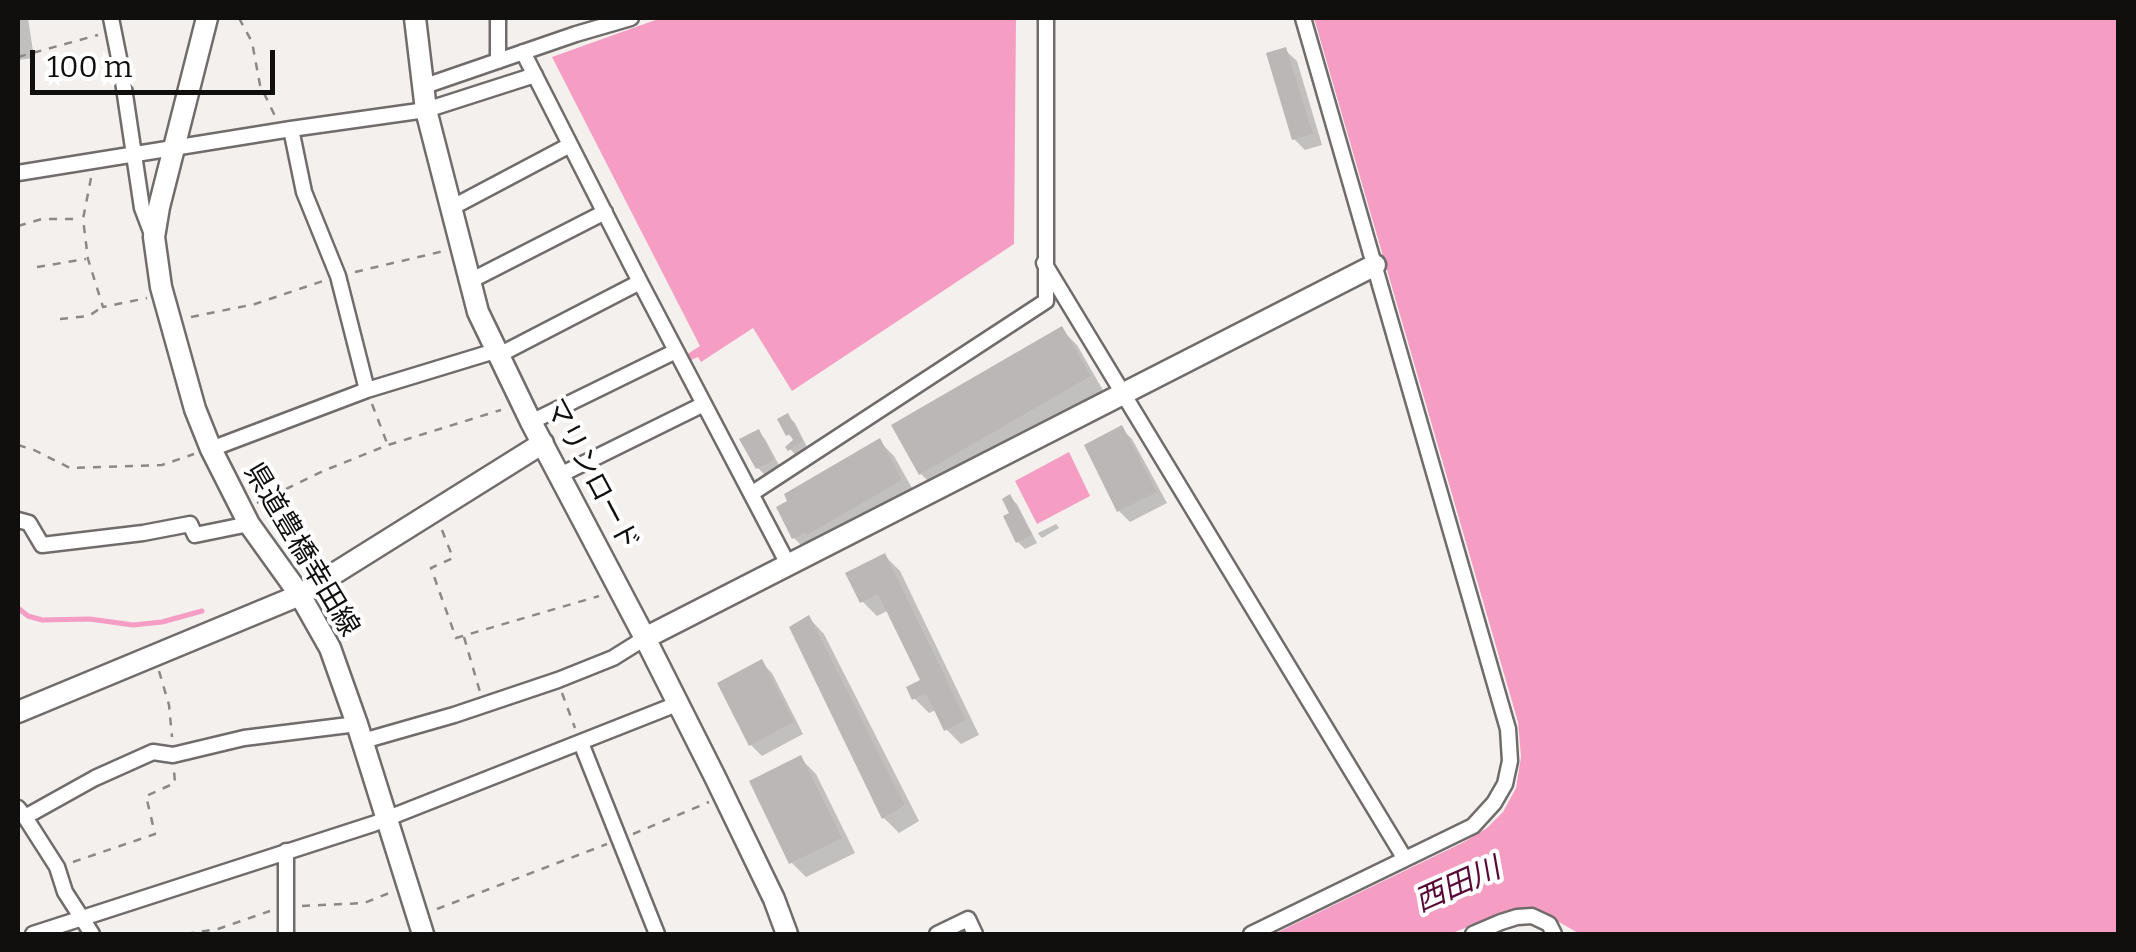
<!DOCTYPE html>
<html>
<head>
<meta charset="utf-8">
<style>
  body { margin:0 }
  #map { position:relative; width:2136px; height:952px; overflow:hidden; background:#f3f0ee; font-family:Bitter,serif }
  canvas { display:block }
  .frame { position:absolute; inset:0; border:20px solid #100f0e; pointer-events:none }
  .scale { position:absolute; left:30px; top:50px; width:245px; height:45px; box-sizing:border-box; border:5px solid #100f0e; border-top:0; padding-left:12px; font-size:30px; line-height:35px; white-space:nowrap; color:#100f0e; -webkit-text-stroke:8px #fff; paint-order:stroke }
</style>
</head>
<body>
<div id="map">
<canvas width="2136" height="952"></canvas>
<div class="frame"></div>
<div class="scale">100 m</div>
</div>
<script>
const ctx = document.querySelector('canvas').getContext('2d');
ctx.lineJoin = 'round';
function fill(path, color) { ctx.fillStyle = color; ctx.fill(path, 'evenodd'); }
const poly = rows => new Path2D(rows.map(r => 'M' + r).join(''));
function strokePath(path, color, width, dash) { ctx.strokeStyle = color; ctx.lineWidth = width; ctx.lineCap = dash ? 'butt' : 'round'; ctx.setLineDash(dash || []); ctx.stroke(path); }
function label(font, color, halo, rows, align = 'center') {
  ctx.font = font + ' Bitter,"Noto Sans JP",serif'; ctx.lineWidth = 8; ctx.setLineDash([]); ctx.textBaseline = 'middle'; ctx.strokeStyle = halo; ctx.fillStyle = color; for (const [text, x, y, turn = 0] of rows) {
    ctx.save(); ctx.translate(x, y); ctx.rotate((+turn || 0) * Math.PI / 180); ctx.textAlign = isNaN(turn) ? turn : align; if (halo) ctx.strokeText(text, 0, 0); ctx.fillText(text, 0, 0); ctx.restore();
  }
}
const water = poly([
  [661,18,1016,18,1014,244,792,391,753,328,701,362,698,357,689,361,686,355,700,346,552,57],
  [1314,18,2118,18,2118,934,1580,934,1550,917,1528,908,1512,909,1450,934,1274,934,1462,843,1487,828,1503,812,1516,788,1521,757,1518,722],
  [1069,452,1090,496,1037,524,1015,481]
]);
const shadow = poly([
  [18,18,28,18,34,58,18,60],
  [1285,50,1297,61,1322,145,1305,150,1294,139],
  [1062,330,1077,345,1104,392,936,489,921,474],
  [788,416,795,423,808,449,797,456,790,449,796,442,788,434],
  [1121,428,1132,439,1167,503,1130,522,1119,511],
  [758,432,765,439,780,467,765,475,758,468],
  [879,441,894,456,916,495,809,553,794,538,779,508],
  [1010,498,1017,504,1037,543,1025,549,1018,542,1006,518,1012,514],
  [1056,524,1059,528,1042,538,1039,535,1038,533],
  [885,556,900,571,979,735,961,744,946,729,936,710,929,713,914,698,924,681,889,610,877,616,862,601],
  [809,618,824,634,919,821,899,833,884,818,792,628],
  [761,662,772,673,803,734,762,756,751,745],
  [800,758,816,774,855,853,806,877,791,862]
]);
const stream = poly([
  [18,608,28,616,42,620,90,619,133,625,162,622,202,611]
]);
const building = poly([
  [1286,47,1313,134,1292,140,1266,53],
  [1062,326,1091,376,919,475,891,425],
  [788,413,803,441,788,451,785,447,793,440,790,434,786,436,777,419],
  [1122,425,1157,492,1117,512,1084,445],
  [759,429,774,460,756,469,739,439],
  [880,438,902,480,807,535,806,532,792,539,776,507,787,501,784,494],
  [1010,494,1032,535,1016,543,1003,516,1009,513,1002,499],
  [885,553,966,720,944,731,926,693,912,700,906,687,920,680,878,594,860,603,845,573],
  [809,615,905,805,882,819,789,627],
  [762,659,794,722,749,746,717,683],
  [801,755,842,838,789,864,749,781]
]);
const path = poly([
  [239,18,252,42,260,85,275,116],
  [18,57,98,35],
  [91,178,83,219,88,259,103,307,147,298],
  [18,226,42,219,81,219],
  [37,267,86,259],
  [355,272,444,251],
  [191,317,255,304,323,281],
  [60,319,89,316,102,307],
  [372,404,387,443],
  [18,445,34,450,70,468,162,465,194,454],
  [257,503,323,471,388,445,501,410],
  [442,530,453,558,431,568,456,638,599,596],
  [464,637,480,692],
  [159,671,169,705,172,737],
  [562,693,575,728],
  [633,834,709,802],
  [73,862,155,834,146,796,175,783,174,770],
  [302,906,364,903,392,892],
  [437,909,607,844],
  [186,934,218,929,270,911]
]);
const street = poly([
  [111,18,121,68,142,208,153,237],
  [498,18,498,61],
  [523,52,640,282,789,566],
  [422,87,576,34,631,18],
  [291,129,304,192,338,276,367,390],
  [18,173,291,129,426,110,535,75],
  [451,208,570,145],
  [1044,263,1405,859],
  [470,281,605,212],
  [499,355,640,282],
  [531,422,676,351],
  [211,449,367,390,495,351],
  [560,475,704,404],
  [751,494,1046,301,1046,18],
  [18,520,29,523,42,545,143,533,190,524,195,535,249,524],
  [363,741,454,715,558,680,613,658,645,638],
  [581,743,657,934],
  [18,808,25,817,57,867,65,892,92,934],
  [25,817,95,778,153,752,173,755,244,738,357,724],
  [33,934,373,824,677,704],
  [286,934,286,851],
  [937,934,968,919,975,934],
  [1251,934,1473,826,1494,803,1505,784,1510,761,1508,729,1303,18],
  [1473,934,1501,922,1517,917,1532,916,1549,924,1554,934]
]);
const secondary = poly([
  [207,18,159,207,154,237,161,287,195,409,211,449,249,524,300,595,330,648,357,724,423,934],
  [415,18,426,110,478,312,531,422,645,638,715,777,774,899,787,934],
  [645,638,1375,265],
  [18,712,300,595,543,443]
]);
const streetNames = [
  ["マリンロード",591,475,62],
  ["県道豊橋幸田線",301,550,59]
];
const waterNames = [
  ["西田川",1458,886,-24]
];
fill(water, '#f59dc3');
fill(shadow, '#0003');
strokePath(stream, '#f59dc3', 5);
fill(building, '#bbb7b6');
strokePath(street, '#706c6b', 19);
strokePath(secondary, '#706c6b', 25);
strokePath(path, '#8b8988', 2.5, [8, 8]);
strokePath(street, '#fff', 14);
strokePath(secondary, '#fff', 20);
label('28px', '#100f0e', '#fff', streetNames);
label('italic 30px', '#580a36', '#fff', waterNames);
</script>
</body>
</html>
